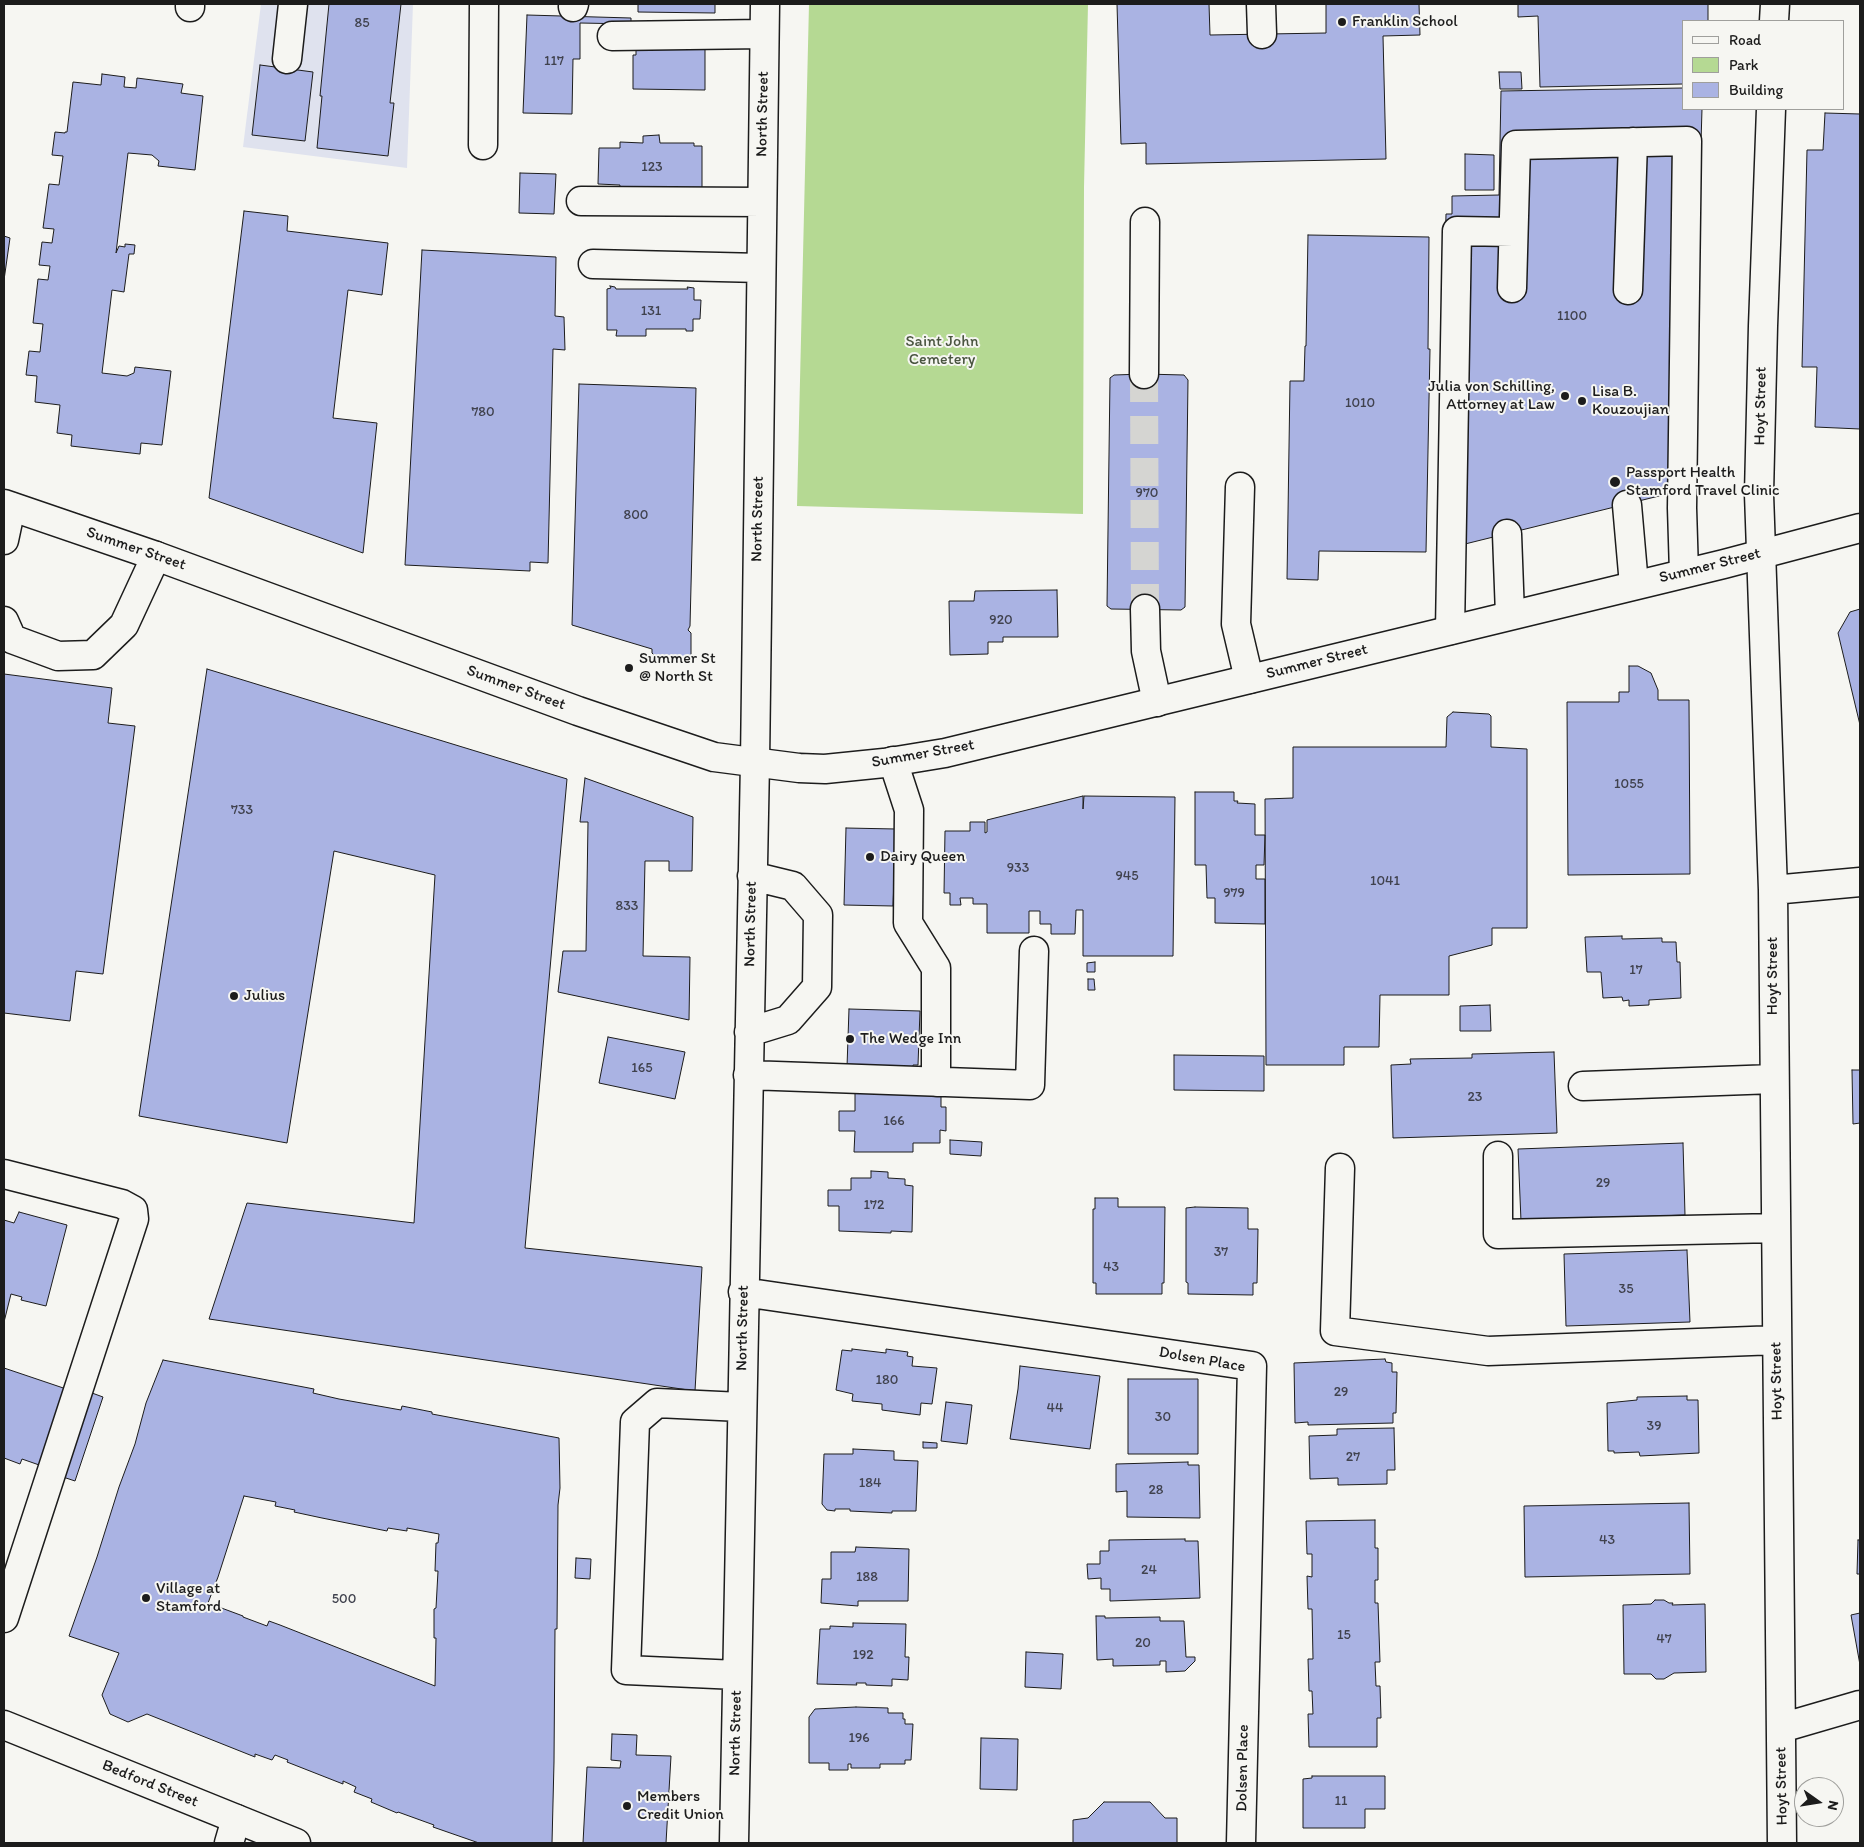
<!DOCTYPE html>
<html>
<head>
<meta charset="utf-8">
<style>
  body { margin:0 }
  #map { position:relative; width:1864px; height:1847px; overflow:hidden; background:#f6f6f2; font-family:Itim,sans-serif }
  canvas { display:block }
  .frame { position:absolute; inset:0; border:5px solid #1c1c1c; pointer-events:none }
  .legend { position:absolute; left:1682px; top:20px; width:162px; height:90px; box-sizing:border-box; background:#f6f6f2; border:1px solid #9f9f9c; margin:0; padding:6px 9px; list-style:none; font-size:15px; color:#1c1c1c }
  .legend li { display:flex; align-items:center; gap:10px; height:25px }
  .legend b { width:25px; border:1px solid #9f9f9c }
  .north { position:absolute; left:1794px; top:1777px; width:50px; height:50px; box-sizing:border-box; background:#f6f6f2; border:1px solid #9f9f9c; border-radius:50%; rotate:103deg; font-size:14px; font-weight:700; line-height:20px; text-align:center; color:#1c1c1c }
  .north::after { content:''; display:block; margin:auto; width:18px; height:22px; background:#1c1c1c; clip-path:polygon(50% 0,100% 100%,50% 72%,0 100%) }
</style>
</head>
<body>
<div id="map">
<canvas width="1864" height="1847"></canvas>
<div class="frame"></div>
<ul class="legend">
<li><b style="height:6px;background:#f6f6f2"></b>Road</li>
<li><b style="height:14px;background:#b5d993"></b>Park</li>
<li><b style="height:14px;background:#aab3e3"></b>Building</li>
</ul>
<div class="north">N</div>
</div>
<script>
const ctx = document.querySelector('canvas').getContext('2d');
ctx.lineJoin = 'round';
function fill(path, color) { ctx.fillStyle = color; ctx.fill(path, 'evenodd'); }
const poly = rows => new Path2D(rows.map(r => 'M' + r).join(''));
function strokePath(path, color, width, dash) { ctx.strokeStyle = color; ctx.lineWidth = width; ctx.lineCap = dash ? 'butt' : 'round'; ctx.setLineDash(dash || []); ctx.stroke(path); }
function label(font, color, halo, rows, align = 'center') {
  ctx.font = font + ' Itim,sans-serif'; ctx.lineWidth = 4; ctx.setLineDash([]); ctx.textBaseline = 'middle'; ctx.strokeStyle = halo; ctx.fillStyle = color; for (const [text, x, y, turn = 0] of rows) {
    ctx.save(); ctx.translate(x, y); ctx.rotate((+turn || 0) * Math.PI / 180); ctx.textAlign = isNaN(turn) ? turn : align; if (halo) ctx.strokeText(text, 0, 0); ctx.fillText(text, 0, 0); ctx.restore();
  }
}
const built = poly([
  [261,4,413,4,407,168,243,147]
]);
const green = poly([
  [809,4,1088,4,1084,187,1083,514,797,506]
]);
const building = poly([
  [329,4,401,4,390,103,394,103,388,156,317,148,322,96,320,96,329,4],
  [638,4,715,4,715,13,638,12,638,4],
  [1117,4,1209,4,1210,35,1326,33,1326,4,1419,4,1420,35,1383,36,1386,159,1146,164,1146,143,1121,144,1117,4],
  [1518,4,1708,4,1708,21,1683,21,1683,84,1540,87,1538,16,1518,17,1518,4],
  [527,15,631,18,631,24,580,23,580,59,573,59,572,114,523,113,527,15],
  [705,46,705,90,633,89,633,55,636,55,636,48,705,46],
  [260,65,313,72,305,141,252,135,260,65],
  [1499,72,1521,72,1522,89,1500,89,1499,72],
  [102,74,125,77,124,87,136,88,137,78,183,84,181,93,203,96,195,170,158,166,159,161,152,155,128,153,116,253,119,246,125,247,125,244,135,245,134,254,129,254,124,292,112,290,102,373,127,376,134,373,135,367,171,371,162,445,141,443,140,454,71,446,72,435,57,433,60,405,35,402,37,376,26,375,29,351,40,352,43,324,33,323,38,279,48,280,50,266,39,265,42,242,52,243,54,229,43,228,49,184,59,185,63,156,52,155,55,132,65,133,65,132,67,132,73,82,101,85,102,74],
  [1683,88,1683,109,1702,109,1693,411,1669,496,1663,495,1465,544,1439,497,1446,214,1452,214,1452,196,1499,195,1501,91,1683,88],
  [1825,113,1860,114,1860,429,1815,427,1817,367,1802,367,1807,150,1823,150,1825,113],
  [659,135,660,143,694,143,694,146,702,146,702,189,619,190,620,185,598,184,599,148,620,148,620,142,643,143,643,136,659,135],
  [1465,154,1494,155,1494,190,1465,190,1465,154],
  [520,173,556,174,554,214,519,213,520,173],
  [244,211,288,216,287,231,388,243,382,295,348,290,333,418,377,423,363,553,209,498,244,211],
  [1308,235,1429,237,1428,349,1430,349,1426,552,1319,551,1318,580,1287,579,1290,381,1304,381,1305,346,1306,346,1308,235],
  [4,236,10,238,4,280,4,236],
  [422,250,556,257,555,316,564,317,565,350,553,349,548,563,530,562,530,571,405,565,422,250],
  [610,286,615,287,616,289,688,289,687,287,694,288,694,300,701,300,700,319,693,319,693,331,686,331,686,329,646,329,646,336,616,336,617,330,607,330,607,289,611,288,610,286],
  [1144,374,1184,375,1188,380,1185,607,1181,610,1111,609,1107,606,1110,378,1114,375,1144,374],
  [579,384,696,388,690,626,688,630,691,633,691,657,655,656,652,653,652,649,572,625,579,384],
  [1057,590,1058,637,1003,637,1003,642,988,642,988,654,950,655,949,601,974,601,975,591,1057,590],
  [1860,609,1860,725,1838,633,1850,612,1860,609],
  [1629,666,1638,666,1651,673,1658,690,1658,700,1689,700,1690,874,1568,875,1567,702,1619,702,1619,692,1629,692,1629,666],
  [207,669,567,779,525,1248,702,1267,695,1391,209,1319,247,1203,414,1223,435,875,334,851,287,1143,139,1116,207,669],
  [4,674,112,688,108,723,135,726,103,974,76,971,70,1021,4,1013,4,674],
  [1453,712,1489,714,1491,716,1491,747,1527,749,1527,928,1492,928,1492,945,1449,956,1449,995,1380,995,1379,1047,1344,1047,1344,1065,1266,1065,1265,799,1293,798,1293,747,1446,747,1447,717,1453,712],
  [585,778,693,817,692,871,669,871,669,861,645,861,643,956,690,957,689,1020,558,992,563,951,586,951,588,822,580,822,585,778],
  [1195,792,1234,792,1234,801,1238,801,1237,803,1255,804,1255,835,1265,835,1264,865,1256,865,1256,879,1265,879,1265,924,1215,923,1215,898,1207,898,1206,865,1195,865,1195,792],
  [1083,796,1083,809,1084,796,1175,797,1173,956,1083,956,1083,910,1076,910,1075,934,1051,934,1051,924,1040,924,1040,911,1029,911,1029,933,987,933,987,904,973,904,973,898,960,898,961,905,950,905,950,893,944,893,945,831,970,831,970,822,985,822,985,833,987,832,987,820,1083,796],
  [846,828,896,829,893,906,844,905,846,828],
  [1622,936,1622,939,1662,938,1662,942,1676,942,1677,962,1680,962,1681,998,1649,1000,1649,1005,1629,1006,1629,1000,1623,1001,1622,997,1603,998,1601,972,1587,972,1585,937,1622,936],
  [1095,962,1095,972,1087,972,1087,963,1095,962],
  [1088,979,1094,979,1095,990,1088,990,1088,979],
  [1490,1005,1491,1031,1460,1031,1460,1006,1490,1005],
  [849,1009,920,1011,918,1065,913,1065,913,1069,847,1067,849,1009],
  [608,1037,685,1052,675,1099,599,1083,608,1037],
  [1554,1052,1557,1133,1393,1138,1391,1065,1411,1064,1410,1059,1472,1058,1472,1054,1554,1052],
  [1174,1055,1264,1056,1264,1091,1174,1090,1174,1055],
  [1852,1070,1860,1070,1860,1123,1853,1124,1852,1070],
  [855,1091,941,1094,941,1107,946,1107,946,1131,940,1130,940,1143,913,1143,913,1152,854,1152,855,1131,839,1131,839,1111,855,1111,855,1091],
  [950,1140,982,1142,981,1156,950,1154,950,1140],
  [1683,1143,1685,1215,1521,1221,1518,1149,1683,1143],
  [871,1171,888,1172,888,1178,905,1179,905,1185,913,1186,912,1232,891,1231,891,1233,839,1231,839,1206,828,1206,828,1190,851,1190,851,1178,871,1178,871,1171],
  [1095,1198,1118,1198,1118,1207,1165,1207,1164,1283,1162,1283,1162,1294,1096,1294,1096,1283,1093,1283,1093,1209,1095,1209,1095,1198],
  [1195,1207,1248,1208,1248,1229,1258,1229,1257,1283,1253,1283,1253,1295,1188,1294,1188,1283,1186,1282,1186,1208,1195,1207],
  [19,1212,67,1225,46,1306,21,1300,22,1297,11,1294,4,1322,4,1220,14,1223,19,1212],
  [1687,1250,1690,1322,1566,1326,1564,1254,1687,1250],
  [852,1349,886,1353,886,1349,908,1352,907,1356,913,1357,912,1366,937,1368,932,1404,921,1403,920,1415,882,1410,882,1404,852,1401,853,1394,836,1390,842,1350,852,1351,852,1349],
  [1385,1359,1386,1362,1392,1363,1392,1372,1397,1372,1396,1413,1393,1413,1393,1423,1308,1425,1308,1422,1295,1423,1294,1363,1385,1359],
  [163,1360,314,1389,313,1393,339,1399,401,1410,402,1406,432,1412,432,1414,559,1438,560,1488,558,1505,557,1629,555,1629,554,1762,552,1843,479,1843,433,1827,434,1825,398,1812,397,1813,371,1802,372,1799,354,1792,356,1787,343,1781,343,1784,287,1762,288,1760,275,1755,272,1760,255,1754,255,1757,147,1714,128,1722,110,1714,102,1695,119,1653,69,1636,97,1557,119,1487,135,1444,146,1403,163,1360],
  [244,1496,276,1502,275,1506,295,1510,294,1512,322,1518,387,1531,388,1528,407,1531,407,1528,439,1534,438,1543,436,1543,435,1571,438,1571,436,1608,434,1609,434,1638,436,1638,435,1686,280,1625,269,1621,267,1626,243,1617,243,1616,208,1603,218,1577,244,1496],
  [1020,1366,1100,1376,1090,1449,1010,1439,1018,1389,1020,1366],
  [4,1368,90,1397,92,1393,103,1397,75,1481,63,1477,65,1474,22,1459,20,1464,4,1458,4,1368],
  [1128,1379,1198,1379,1198,1454,1128,1454,1128,1379],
  [1687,1396,1687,1400,1698,1400,1699,1453,1640,1456,1639,1452,1614,1453,1614,1451,1608,1451,1607,1403,1637,1400,1637,1397,1687,1396],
  [946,1402,972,1405,967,1444,941,1441,946,1402],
  [1394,1428,1395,1470,1387,1470,1387,1484,1338,1485,1338,1478,1310,1479,1309,1436,1337,1435,1337,1429,1394,1428],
  [923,1442,937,1443,937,1448,923,1448,923,1442],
  [853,1449,894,1451,894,1460,918,1461,916,1511,892,1511,892,1513,850,1511,850,1509,835,1509,835,1511,827,1510,822,1504,824,1454,853,1454,853,1449],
  [1188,1462,1188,1465,1199,1465,1200,1518,1127,1517,1127,1491,1116,1492,1116,1464,1188,1462],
  [1689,1503,1690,1574,1525,1577,1524,1506,1689,1503],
  [1375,1520,1375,1548,1378,1548,1378,1580,1375,1580,1375,1603,1378,1603,1380,1662,1375,1662,1376,1686,1380,1686,1381,1718,1377,1718,1377,1747,1309,1747,1308,1714,1313,1714,1312,1691,1309,1691,1308,1659,1313,1659,1312,1609,1308,1609,1307,1576,1312,1577,1312,1554,1307,1554,1306,1521,1375,1520],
  [1185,1539,1185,1541,1198,1541,1200,1598,1110,1601,1110,1589,1101,1589,1101,1578,1088,1579,1087,1564,1100,1564,1100,1551,1109,1551,1109,1540,1185,1539],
  [1858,1540,1860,1540,1860,1574,1857,1574,1858,1540],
  [856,1547,909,1549,908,1601,858,1601,858,1606,821,1603,822,1579,831,1579,831,1552,855,1552,856,1547],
  [576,1558,591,1559,590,1579,575,1578,576,1558],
  [1655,1600,1664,1600,1669,1603,1673,1603,1672,1605,1705,1604,1706,1672,1674,1673,1664,1679,1656,1679,1651,1674,1624,1674,1623,1605,1651,1604,1655,1600],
  [1860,1613,1860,1665,1851,1615,1860,1613],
  [1096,1616,1105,1616,1105,1618,1160,1617,1160,1621,1184,1621,1186,1657,1195,1657,1195,1661,1185,1671,1166,1672,1166,1661,1160,1661,1160,1665,1113,1666,1113,1659,1097,1660,1096,1616],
  [853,1623,906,1624,905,1657,909,1657,908,1680,892,1679,892,1686,866,1685,866,1683,856,1683,857,1685,817,1684,820,1629,830,1629,830,1626,853,1627,853,1623],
  [1026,1652,1063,1654,1061,1689,1025,1687,1026,1652],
  [856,1707,888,1708,888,1713,903,1713,903,1719,905,1719,905,1724,913,1724,911,1760,905,1760,905,1764,880,1764,880,1768,851,1768,851,1764,848,1764,848,1770,829,1770,829,1763,809,1763,809,1717,815,1709,856,1707],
  [612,1734,637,1735,636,1755,671,1756,666,1843,583,1843,587,1767,620,1768,621,1761,611,1760,612,1734],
  [981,1738,1018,1739,1017,1790,980,1789,981,1738],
  [1312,1776,1385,1776,1385,1809,1365,1809,1365,1828,1303,1828,1303,1779,1312,1778,1312,1776],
  [1104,1802,1150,1802,1165,1818,1177,1818,1177,1843,1073,1843,1073,1820,1088,1818,1104,1802]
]);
const minorTunnel = poly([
  [1144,374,1145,609]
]);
const minor = poly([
  [1261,4,1262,34],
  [190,7,190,4],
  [573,7,574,4],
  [1774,21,1775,4],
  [612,36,764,34],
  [287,59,293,4],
  [1771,109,1763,326,1759,494,1773,890,1782,1843],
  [483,145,484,4],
  [581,201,762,202],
  [593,264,761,268],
  [1512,288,1516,145,1687,141,1682,508,1684,573],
  [1628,290,1633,142],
  [1144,374,1145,222],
  [1240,487,1236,624,1249,679],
  [1627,505,1634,585],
  [1507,534,1510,615],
  [4,540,11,507],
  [1145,609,1146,651,1157,702],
  [4,621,12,639,58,656,93,655,124,625,156,556],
  [1450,630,1457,231,1513,232],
  [893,761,909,810,908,923,936,968,936,1082],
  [1773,890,1860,882],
  [749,1032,788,1020,817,987,818,915,793,886,752,876],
  [748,1075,1030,1085,1034,951],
  [1583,1086,1774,1079],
  [1498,1156,1498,1234,1776,1228],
  [1340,1168,1335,1331,1488,1351,1777,1340],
  [4,1174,122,1204,133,1210,134,1219,4,1618],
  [743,1292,1252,1366,1241,1843],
  [737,1675,626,1670,635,1422,657,1403,741,1407],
  [1781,1728,1860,1705],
  [229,1843,236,1819],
  [734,1843,755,762,765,4]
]);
const major = poly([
  [4,504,156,556,578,711,714,757,799,768,825,769,884,763,945,753,1724,564,1860,528],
  [4,1725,296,1843]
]);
const markers = [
  [1342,22,5,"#1c1c1c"],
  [1565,396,5,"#1c1c1c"],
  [1582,401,5,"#1c1c1c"],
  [1615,482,6,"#1c1c1c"],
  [629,668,5,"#1c1c1c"],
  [870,857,5,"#1c1c1c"],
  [234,996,5,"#1c1c1c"],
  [850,1039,5,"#1c1c1c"],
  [146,1598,5,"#1c1c1c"],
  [627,1806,5,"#1c1c1c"]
];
const numberNames = [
  ["85",362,23],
  ["117",554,61],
  ["123",652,167],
  ["131",651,311],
  ["1100",1572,316],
  ["1010",1360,403],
  ["780",483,412],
  ["970",1147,493],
  ["800",636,515],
  ["920",1001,620],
  ["1055",1629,784],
  ["733",242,810],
  ["933",1018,868],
  ["945",1127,876],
  ["1041",1385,881],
  ["979",1234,893],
  ["833",627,906],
  ["17",1636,970],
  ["165",642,1068],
  ["23",1475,1097],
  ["166",894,1121],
  ["29",1603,1183],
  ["172",874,1205],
  ["37",1221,1252],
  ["43",1111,1267],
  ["35",1626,1289],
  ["180",887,1380],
  ["29",1341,1392],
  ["44",1055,1408],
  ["30",1163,1417],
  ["39",1654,1426],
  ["27",1353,1457],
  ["184",870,1483],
  ["28",1156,1490],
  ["43",1607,1540],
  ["24",1149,1570],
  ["188",867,1577],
  ["500",344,1599],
  ["15",1344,1635],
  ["47",1664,1639],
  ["20",1143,1643],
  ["192",863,1655],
  ["196",859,1738],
  ["11",1341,1801]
];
const poiNames = [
  ["Franklin School",1352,22],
  ["Julia von Schilling,",1555,387,"right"],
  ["Attorney at Law",1555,405,"right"],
  ["Lisa B.",1592,392],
  ["Kouzoujian",1592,410],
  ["Passport Health",1626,473],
  ["Stamford Travel Clinic",1626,491],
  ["Summer St",639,659],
  ["@ North St",639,677],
  ["Dairy Queen",880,857],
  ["Julius",244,996],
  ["The Wedge Inn",860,1039],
  ["Village at",156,1589],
  ["Stamford",156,1607],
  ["Members",637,1797],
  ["Credit Union",637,1815]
];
const streetNames = [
  ["North Street",763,114,-89],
  ["Hoyt Street",1761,406,-89],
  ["North Street",758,519,-89],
  ["Summer Street",136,549,19],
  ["Summer Street",1710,566,-14],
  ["Summer Street",1317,662,-14],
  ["Summer Street",516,688,20],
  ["Summer Street",923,754,-10],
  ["North Street",751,924,-89],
  ["Hoyt Street",1773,976,-90],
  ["North Street",743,1328,-89],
  ["Dolsen Place",1202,1360,10],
  ["Hoyt Street",1777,1381,-91],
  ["North Street",736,1733,-89],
  ["Dolsen Place",1243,1768,-89],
  ["Bedford Street",150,1784,22],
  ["Hoyt Street",1782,1786,-91]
];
const parkNames = [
  ["Saint John",942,342],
  ["Cemetery",942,360]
];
fill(built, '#dfe2ee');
fill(green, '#b5d993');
fill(building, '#aab3e3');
strokePath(building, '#1c1c1c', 1);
strokePath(minorTunnel, '#d5d5d2', 28, [28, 14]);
strokePath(minor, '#1c1c1c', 31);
strokePath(major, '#1c1c1c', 31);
strokePath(minor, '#f6f6f2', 28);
strokePath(major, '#f6f6f2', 28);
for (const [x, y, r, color] of markers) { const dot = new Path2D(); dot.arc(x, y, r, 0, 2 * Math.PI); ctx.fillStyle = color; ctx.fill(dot); strokePath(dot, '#f6f6f2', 2); }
label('14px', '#40424e', null, numberNames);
label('16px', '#1c1c1c', '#f6f6f2', poiNames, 'left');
label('16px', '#1c1c1c', '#f6f6f2', streetNames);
label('16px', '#4a5540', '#f6f6f2', parkNames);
</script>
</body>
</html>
